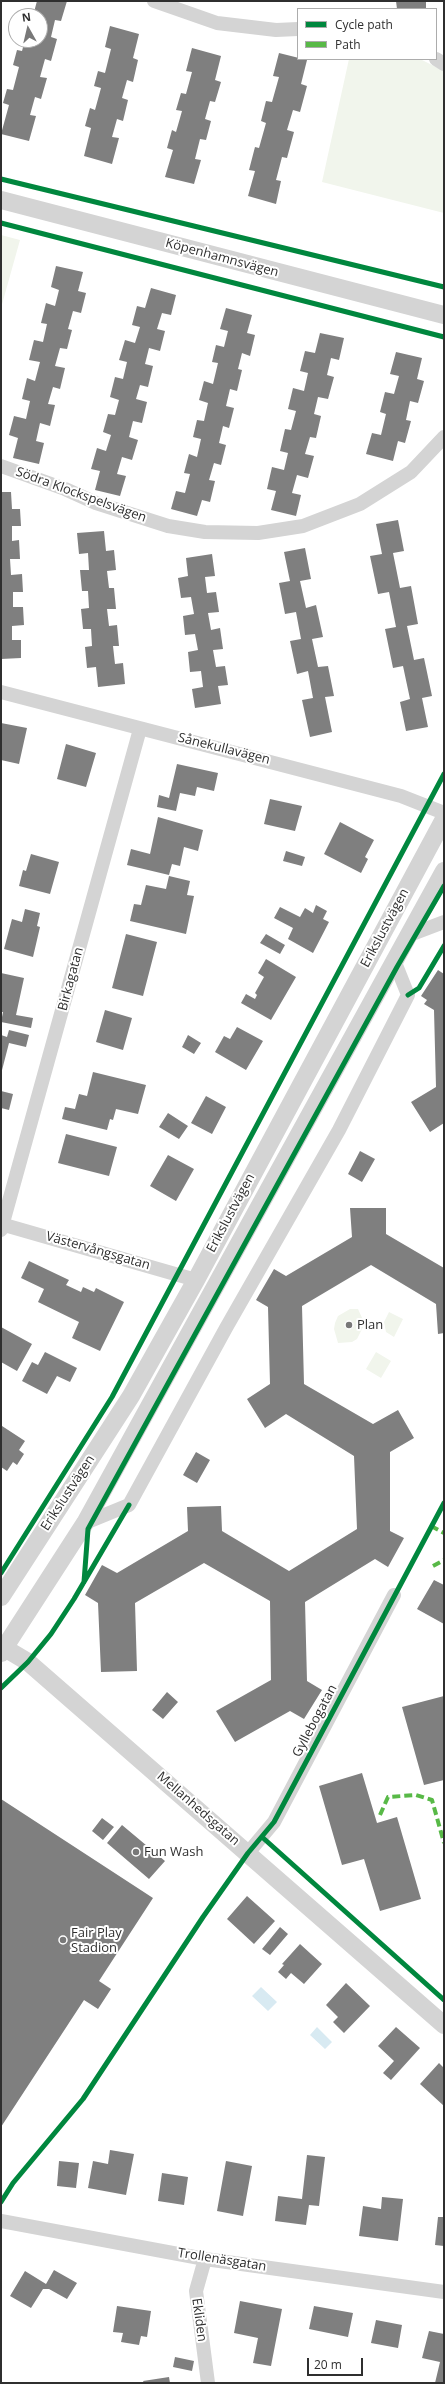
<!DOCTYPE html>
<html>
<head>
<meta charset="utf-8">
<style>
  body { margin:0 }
  #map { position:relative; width:445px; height:2384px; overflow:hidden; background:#fff; font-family:"Open Sans",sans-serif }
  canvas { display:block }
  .frame { position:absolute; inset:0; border:2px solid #2f2f2f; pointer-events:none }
  .legend { position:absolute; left:297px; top:8px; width:140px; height:52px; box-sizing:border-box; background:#fff; border:1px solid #acacac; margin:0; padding:5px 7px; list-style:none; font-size:12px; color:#2f2f2f }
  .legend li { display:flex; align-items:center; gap:8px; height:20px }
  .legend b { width:20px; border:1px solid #acacac }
  .north { position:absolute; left:8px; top:8px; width:40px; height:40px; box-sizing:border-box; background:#fff; border:1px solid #acacac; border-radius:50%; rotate:352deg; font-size:11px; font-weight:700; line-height:16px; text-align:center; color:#2f2f2f }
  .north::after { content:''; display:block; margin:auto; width:14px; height:18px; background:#787878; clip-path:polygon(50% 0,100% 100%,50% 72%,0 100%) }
  .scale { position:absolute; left:307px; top:2358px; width:56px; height:18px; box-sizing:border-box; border:2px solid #2f2f2f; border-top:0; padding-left:5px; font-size:12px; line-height:14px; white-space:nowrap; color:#2f2f2f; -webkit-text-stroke:3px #fff; paint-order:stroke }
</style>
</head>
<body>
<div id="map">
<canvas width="445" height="2384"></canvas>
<div class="frame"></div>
<ul class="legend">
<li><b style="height:5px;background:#00873e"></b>Cycle path</li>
<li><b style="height:5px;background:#58b947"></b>Path</li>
</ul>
<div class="north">N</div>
<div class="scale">20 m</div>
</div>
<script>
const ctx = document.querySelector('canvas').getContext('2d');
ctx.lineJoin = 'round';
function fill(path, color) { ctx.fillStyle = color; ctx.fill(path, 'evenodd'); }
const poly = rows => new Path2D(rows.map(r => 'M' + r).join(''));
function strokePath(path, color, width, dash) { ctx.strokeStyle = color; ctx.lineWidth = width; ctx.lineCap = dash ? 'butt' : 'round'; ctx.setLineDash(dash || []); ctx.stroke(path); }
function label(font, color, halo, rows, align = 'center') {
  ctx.font = font + ' "Open Sans",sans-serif'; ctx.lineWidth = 4; ctx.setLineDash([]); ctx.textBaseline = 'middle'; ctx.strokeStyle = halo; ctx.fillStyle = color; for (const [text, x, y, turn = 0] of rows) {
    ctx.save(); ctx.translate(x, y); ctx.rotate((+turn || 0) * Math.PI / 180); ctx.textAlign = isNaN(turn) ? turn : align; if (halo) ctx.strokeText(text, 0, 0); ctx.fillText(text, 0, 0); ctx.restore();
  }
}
const green = poly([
  [349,59,420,59,444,71,444,213,322,182],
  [1,235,20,240,1,308],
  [350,1309,358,1309,363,1320,363,1327,357,1339,352,1342,338,1343,334,1329,335,1323,338,1316],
  [389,1312,403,1319,394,1337,386,1332,384,1322],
  [376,1352,391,1361,381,1378,366,1369]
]);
const water = poly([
  [261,1987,277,2002,268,2011,252,1996],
  [317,2027,332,2042,325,2049,310,2035]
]);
const building = poly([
  [37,1,67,1,61,21,55,20,51,37,57,39,51,61,45,59,40,77,47,78,41,99,35,97,30,115,36,116,29,141,1,134,9,105,3,103,7,89,13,90,19,67,13,65,17,50,22,51,25,40,40,40,40,16,26,16,27,11,34,12],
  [396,1,426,1,426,9,397,9],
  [110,26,139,34,133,58,138,60,133,82,127,80,122,98,128,100,123,121,117,119,112,137,119,138,112,164,84,156,91,128,85,126,90,108,95,110,101,88,94,86,98,71,105,73,111,49,105,47],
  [192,48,221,56,215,80,221,82,215,102,210,101,205,119,211,121,206,140,200,139,195,159,201,160,194,184,165,177,173,150,167,148,172,130,176,132,182,111,176,110,181,93,186,94,192,72,186,71],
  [279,53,307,60,301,84,307,86,300,112,293,110,287,130,294,132,287,158,282,157,276,180,281,181,276,204,248,196,255,171,249,170,255,147,259,148,266,123,261,121,266,101,272,102,279,77,273,76],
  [56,266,83,272,78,291,86,293,81,313,73,311,68,329,72,330,67,349,60,348,55,366,65,368,60,389,53,387,48,404,55,405,50,426,40,423,36,441,44,443,39,464,13,458,18,438,9,435,14,416,26,419,30,401,22,399,27,378,35,381,40,362,29,360,34,340,43,342,47,324,41,323,46,303,55,306,59,290,51,287],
  [151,288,176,295,171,315,162,313,157,329,165,331,160,351,149,348,145,364,153,366,148,387,140,385,136,399,147,402,142,423,133,421,129,437,138,440,132,460,122,457,117,474,126,476,120,496,95,490,100,471,91,469,97,448,106,451,111,435,103,432,108,414,115,415,119,400,110,397,115,377,123,379,127,362,119,360,125,340,135,343,140,327,132,325,137,306,145,308],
  [226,308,252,315,247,333,255,335,250,356,242,353,238,369,242,370,237,391,230,389,226,406,234,408,229,428,223,426,219,443,226,445,221,465,214,463,209,480,215,481,210,502,202,500,197,516,171,509,176,491,185,493,190,474,184,473,189,454,197,457,201,439,193,437,197,420,204,421,208,403,199,400,204,381,213,384,218,363,212,362,216,345,224,347,228,331,220,329],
  [320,333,344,338,339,360,331,358,327,375,334,377,328,399,318,397,314,414,321,416,316,438,310,437,305,454,314,456,308,478,297,475,292,493,301,495,296,516,271,510,276,491,267,489,272,467,284,470,288,453,280,451,285,429,291,430,296,411,288,409,293,388,304,391,308,373,300,371,305,351,315,353],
  [396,352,422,358,417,379,424,381,418,403,410,401,406,420,411,421,405,443,398,441,393,461,366,454,372,433,381,435,386,414,380,412,385,392,394,394,399,376,390,374],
  [1,492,11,492,12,509,20,509,21,526,12,526,12,541,19,540,20,559,10,559,11,575,22,574,23,592,13,592,13,607,23,607,24,625,12,626,12,640,21,640,21,658,1,659],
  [398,520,404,551,393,553,400,588,411,586,418,624,407,626,414,660,424,658,432,696,422,698,428,727,406,731,400,702,410,699,403,666,393,668,385,629,396,627,389,592,378,594,370,556,382,554,376,524],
  [104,531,106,551,114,550,116,570,107,571,109,588,114,588,116,609,107,609,109,626,117,625,119,646,113,646,115,664,123,663,125,684,98,687,96,667,87,668,85,647,92,646,91,629,83,629,81,609,89,608,88,591,82,591,80,570,89,570,88,553,79,554,77,533],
  [305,548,311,579,300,581,306,608,316,605,323,637,312,639,318,667,328,666,334,696,325,697,332,732,310,737,302,700,313,698,308,671,297,674,290,641,301,639,296,612,285,614,279,583,290,581,284,552],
  [212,554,215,576,205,577,207,593,216,592,219,612,208,613,211,630,220,628,223,649,213,650,216,667,225,666,228,685,218,686,221,704,195,708,192,689,203,687,201,671,190,672,188,652,198,650,195,634,185,635,183,616,194,614,191,597,181,598,178,578,188,576,186,558],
  [1,723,27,728,19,764,1,760],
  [66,744,96,753,86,787,57,779],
  [177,764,218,773,214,791,197,787,195,796,180,793,176,811,157,807,159,795,169,798],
  [270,799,302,806,295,831,264,824],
  [158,817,203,830,198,851,184,847,180,866,172,864,169,875,127,865,131,849,150,854],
  [340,822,374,840,365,857,368,859,361,873,324,854],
  [286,851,305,857,302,866,283,861],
  [31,854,59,862,50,894,19,886,23,870,26,871],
  [169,876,190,881,187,895,194,896,186,934,130,921,134,904,141,905,146,885,166,889],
  [316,905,327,911,323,919,329,922,313,953,288,939,293,928,274,918,280,907,300,917,305,908,313,913],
  [25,909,40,913,37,926,40,927,33,957,4,949,12,919,22,922],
  [126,934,157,942,143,996,112,988],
  [266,934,285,945,280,954,260,943],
  [266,959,296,977,271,1020,241,1003,246,994,255,999,257,995,255,993,264,977,258,973],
  [438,970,444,974,444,1123,430,1132,411,1102,436,1087,434,1010,424,1004,427,1000,421,996],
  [1,973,24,978,16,1015,33,1018,31,1028,1,1022,3,1012,1,1012],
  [105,1010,132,1018,123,1050,96,1042],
  [237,1027,263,1041,246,1070,215,1052,224,1036,230,1039],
  [9,1030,29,1035,26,1047,9,1043,1,1074,1,1035,7,1037],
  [188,1035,201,1043,194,1054,182,1047],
  [93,1072,146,1085,138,1114,116,1109,113,1120,110,1119,107,1130,62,1119,65,1107,75,1109,79,1094,87,1096],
  [1,1091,13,1094,9,1110,1,1108],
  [206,1096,226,1107,212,1134,191,1123],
  [168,1113,188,1126,179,1139,159,1127],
  [66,1134,117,1147,109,1176,58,1163],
  [360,1151,375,1159,362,1182,348,1174],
  [168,1155,194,1169,176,1201,150,1186],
  [350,1208,386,1208,386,1234,444,1268,444,1333,438,1334,436,1304,371,1265,302,1306,304,1384,373,1424,398,1410,414,1438,390,1452,390,1531,404,1538,388,1567,375,1559,305,1602,307,1681,322,1690,304,1719,290,1711,235,1742,216,1711,271,1680,270,1601,204,1563,135,1603,137,1671,101,1672,98,1603,85,1595,102,1565,117,1573,188,1531,187,1507,221,1506,222,1531,289,1571,357,1529,354,1456,286,1414,265,1428,247,1399,270,1384,268,1307,256,1300,274,1269,286,1276,352,1237],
  [29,1261,69,1280,66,1285,81,1292,83,1287,94,1292,96,1288,124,1302,100,1351,72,1338,79,1322,38,1302,44,1289,21,1278],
  [1,1327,32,1344,17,1371,1,1362],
  [45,1352,77,1368,70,1382,57,1376,47,1394,22,1381,32,1362,38,1365],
  [2,1426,25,1441,19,1450,24,1454,17,1465,13,1462,7,1471,1,1467],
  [196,1452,210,1460,197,1483,183,1475],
  [434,1580,444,1585,444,1624,417,1609],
  [167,1692,178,1702,163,1719,152,1710],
  [444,1696,444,1780,424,1785,402,1707],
  [362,1773,377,1823,397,1817,421,1899,380,1911,364,1859,342,1865,319,1786],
  [1,1799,153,1898,99,1981,111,1989,98,2009,84,2000,1,2127],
  [102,1818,114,1827,103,1840,92,1831],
  [122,1825,165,1861,149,1879,107,1843],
  [247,1896,275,1921,254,1944,227,1919],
  [280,1927,288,1934,270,1955,262,1949],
  [300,1944,322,1964,304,1984,291,1973,286,1979,278,1972,284,1965,282,1964],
  [346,1983,370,2006,344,2033,333,2022,338,2017,326,2005],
  [396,2027,420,2048,391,2080,383,2073,394,2061,378,2046],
  [439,2063,444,2068,444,2106,420,2084],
  [110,2150,134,2154,126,2195,88,2188,93,2161,108,2164],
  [307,2155,325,2157,319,2206,309,2205,306,2225,275,2221,278,2196,302,2199],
  [59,2161,79,2163,76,2188,57,2186],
  [226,2161,252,2166,243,2216,217,2211],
  [162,2173,188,2177,184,2205,158,2201],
  [382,2197,403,2199,398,2241,359,2236,363,2206,381,2209],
  [438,2217,444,2217,444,2246,435,2245],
  [54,2270,77,2283,67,2299,49,2289,43,2289,31,2308,10,2296,25,2271,46,2284],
  [240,2301,282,2309,271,2366,253,2363,258,2338,234,2333],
  [117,2306,151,2311,147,2337,141,2336,139,2345,121,2342,123,2333,113,2332],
  [314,2306,353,2313,348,2337,309,2329],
  [376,2320,402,2325,398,2348,371,2343],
  [429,2331,444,2334,444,2383,435,2383,440,2362,422,2358],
  [175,2357,194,2361,192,2371,173,2367],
  [169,2377,170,2383,144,2383,143,2381]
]);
const minor = poly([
  [154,1,217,23,276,30,298,29],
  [436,59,444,64],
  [1,466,65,489,96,503,168,526,205,532,258,533,303,526,360,504,411,472,444,437],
  [1,692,401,796,444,813],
  [407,936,444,922],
  [1,1224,196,1280],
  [1,1230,140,729],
  [85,1523,129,1505,226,1328,339,1130,408,995,394,960],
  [248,1853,274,1822,394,1595],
  [1,2221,205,2259,444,2292],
  [205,2259,196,2291,208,2383]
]);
const tertiary = poly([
  [1,200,444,315],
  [1,1597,131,1396,196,1280,444,819],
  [1,1646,28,1662,444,2025],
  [1,1653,85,1523,444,871]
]);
const quiet = poly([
  [431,1526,444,1533],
  [433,1566,444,1560],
  [380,1815,388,1797,416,1795,432,1800,444,1843]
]);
const cycleway = poly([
  [1,179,444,287],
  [1,223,444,337],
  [408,995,419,988,444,946],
  [1,1573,112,1397,444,774],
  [84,1582,88,1529,397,967,444,886],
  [1,1688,28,1662,51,1634,74,1599,129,1505],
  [262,1837,444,2000],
  [1,2202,13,2183,83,2099,203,1917,248,1853,274,1822,444,1503]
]);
const markers = [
  [349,1325,4,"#787878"],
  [136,1852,4,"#787878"],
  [63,1940,4,"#787878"]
];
const streetNames = [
  ["Köpenhamnsvägen",222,258,15],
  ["Södra Klockspelsvägen",81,495,20],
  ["Sånekullavägen",224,749,14],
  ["Erikslustvägen",385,928,-62],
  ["Birkagatan",71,979,-75],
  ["Erikslustvägen",231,1213,-62],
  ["Västervångsgatan",98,1251,16],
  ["Erikslustvägen",68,1493,-57],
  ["Gyllebogatan",315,1721,-62],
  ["Mellanhedsgatan",198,1809,41],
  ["Trollenäsgatan",222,2260,9],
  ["Ekliden",199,2320,82]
];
const poiNames = [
  ["Plan",357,1325],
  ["Fun Wash",144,1852],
  ["Fair Play",71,1933],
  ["Stadion",71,1948]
];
fill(green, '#f1f5ec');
fill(water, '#d8eaf2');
fill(building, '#7f7f7f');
strokePath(minor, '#d4d4d4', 14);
strokePath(tertiary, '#d4d4d4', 18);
strokePath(quiet, '#58b947', 4, [8, 4]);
strokePath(cycleway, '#00873e', 5);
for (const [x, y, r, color] of markers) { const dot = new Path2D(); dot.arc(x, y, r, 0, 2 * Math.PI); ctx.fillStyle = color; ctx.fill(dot); strokePath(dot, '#fff', 1.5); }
label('13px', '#2f2f2f', '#fff', streetNames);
label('13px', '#2f2f2f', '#fff', poiNames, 'left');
</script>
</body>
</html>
